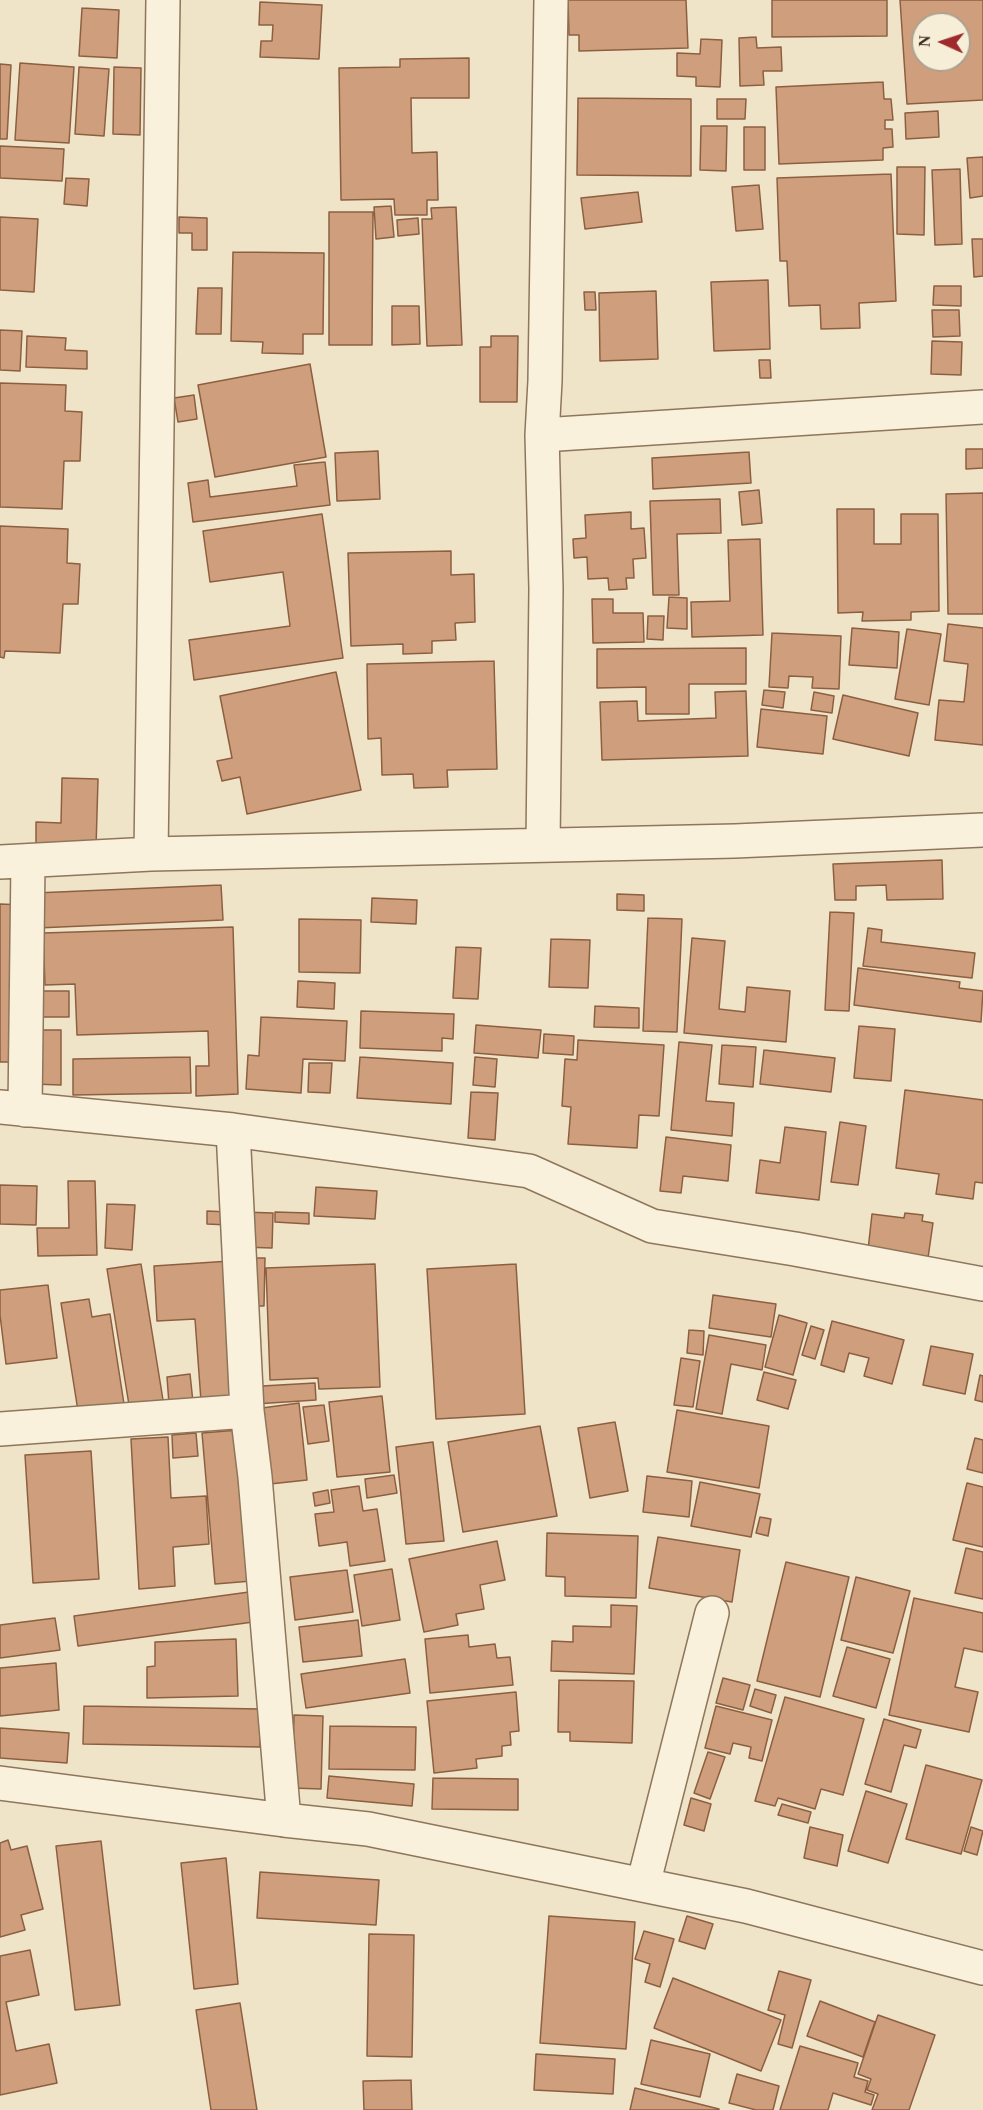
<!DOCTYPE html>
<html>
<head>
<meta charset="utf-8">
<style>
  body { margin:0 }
  #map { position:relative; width:983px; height:2110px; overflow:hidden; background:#f0e4c8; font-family:Georgia,serif }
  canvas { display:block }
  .north { position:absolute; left:911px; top:12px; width:60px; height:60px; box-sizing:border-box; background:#f7eed8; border:2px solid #ada18e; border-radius:50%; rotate:273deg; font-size:16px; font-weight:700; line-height:24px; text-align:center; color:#3d2e20 }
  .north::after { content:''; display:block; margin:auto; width:21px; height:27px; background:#9e2a2b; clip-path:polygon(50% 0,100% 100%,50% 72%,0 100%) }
</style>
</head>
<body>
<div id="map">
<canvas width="983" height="2110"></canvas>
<div class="north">N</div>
</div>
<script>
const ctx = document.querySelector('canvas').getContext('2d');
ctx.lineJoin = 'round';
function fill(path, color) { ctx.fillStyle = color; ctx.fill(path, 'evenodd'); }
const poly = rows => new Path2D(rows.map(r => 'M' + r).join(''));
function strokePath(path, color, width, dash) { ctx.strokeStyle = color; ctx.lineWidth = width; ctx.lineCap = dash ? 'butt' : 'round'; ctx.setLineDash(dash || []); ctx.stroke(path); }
const building = poly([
  [568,0,686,0,688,48,579,51,579,35,569,35,568,0],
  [772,0,887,0,887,36,772,37,772,0],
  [900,0,983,0,983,100,907,104,900,0],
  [923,24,959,24,959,60,923,60,923,24],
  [260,2,322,5,319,59,260,57,261,41,272,41,273,25,259,25,260,2],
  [82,8,119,10,117,58,79,56,82,8],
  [756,37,757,48,781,47,782,71,763,71,764,85,740,86,739,38,756,37],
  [701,39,722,40,720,87,696,86,696,77,677,76,677,53,700,54,701,39],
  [469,58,469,98,411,98,412,153,437,152,438,200,427,200,427,215,395,215,394,199,341,200,339,68,400,67,400,59,469,58],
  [20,63,74,67,69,143,15,140,20,63],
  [0,64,11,65,7,139,0,139,0,64],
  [79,67,109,69,104,136,75,134,79,67],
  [114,67,141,68,140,135,113,134,114,67],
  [883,82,884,99,891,99,893,120,885,120,885,129,892,129,893,147,883,148,883,160,779,164,776,87,883,82],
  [578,98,691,99,691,176,577,175,578,98],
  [717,99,746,99,745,119,717,119,717,99],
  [938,111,939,137,906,139,905,113,938,111],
  [701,126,727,126,726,171,700,170,701,126],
  [744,127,765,127,765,170,744,170,744,127],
  [0,146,64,149,62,181,0,178,0,146],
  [983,157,983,196,970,198,967,158,983,157],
  [897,167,925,167,924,235,897,234,897,167],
  [960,169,962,244,935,245,932,170,960,169],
  [891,174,896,301,859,303,860,328,821,329,820,305,789,306,787,261,780,261,777,178,891,174],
  [66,178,89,179,87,206,64,204,66,178],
  [759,185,763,229,736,231,732,187,759,185],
  [638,192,642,222,585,229,581,198,638,192],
  [391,206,394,237,376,239,374,207,391,206],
  [456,207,462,345,427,346,422,219,432,219,431,208,456,207],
  [329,212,373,212,372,345,329,345,329,212],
  [0,217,38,219,34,292,0,290,0,217],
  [179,217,207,218,207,250,192,250,192,233,179,233,179,217],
  [418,218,419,234,398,236,397,220,418,218],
  [972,239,983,239,983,276,974,277,972,239],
  [233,252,324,253,323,334,303,334,303,354,262,353,263,342,231,341,233,252],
  [768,280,770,349,714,351,711,282,768,280],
  [934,286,961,286,961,306,933,305,934,286],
  [198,288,222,288,221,334,196,334,198,288],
  [656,291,658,359,600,361,599,293,656,291],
  [584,292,595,292,596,310,585,310,584,292],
  [392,306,419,306,420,344,392,345,392,306],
  [932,310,959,310,960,336,933,337,932,310],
  [0,330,22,331,20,371,0,370,0,330],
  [27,336,66,338,65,350,87,351,87,369,26,367,27,336],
  [491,336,518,336,517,402,480,402,480,347,491,347,491,336],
  [932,341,962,342,961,375,931,374,932,341],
  [759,360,770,360,771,378,760,378,759,360],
  [310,364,326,457,215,477,198,385,310,364],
  [0,383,66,385,65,411,82,412,80,461,64,461,62,509,0,507,0,383],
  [194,395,197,419,178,422,174,398,194,395],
  [966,449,983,449,983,468,966,469,966,449],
  [378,451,380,499,337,501,335,453,378,451],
  [749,452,751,483,653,489,652,458,749,452],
  [325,462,330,505,193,522,188,483,208,480,210,497,297,486,294,465,325,462],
  [759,490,762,523,742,525,739,492,759,490],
  [983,493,983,614,948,614,946,494,983,493],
  [720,499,721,533,677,534,679,595,653,595,650,501,720,499],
  [837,509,874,509,874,544,901,544,901,514,938,514,939,611,911,612,911,620,862,621,863,612,838,613,837,509],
  [631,512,631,529,644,528,646,558,633,559,634,578,626,578,627,589,609,590,608,578,588,579,587,557,574,558,573,539,586,538,585,515,631,512],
  [322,514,343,658,194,680,189,640,290,626,283,572,210,582,203,531,322,514],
  [0,526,68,529,67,563,80,564,78,604,63,604,60,653,5,651,4,658,0,657,0,526],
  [760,539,763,635,692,637,691,602,730,601,728,540,760,539],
  [451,551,451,575,474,574,475,622,455,623,456,640,432,641,432,653,403,654,403,644,351,646,348,553,451,551],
  [669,597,687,598,687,629,667,628,669,597],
  [592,599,613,599,613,613,643,613,644,642,593,643,592,599],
  [648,616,664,616,663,640,647,639,648,616],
  [948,624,983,628,983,745,935,740,939,700,964,702,968,664,944,661,948,624],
  [852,628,899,632,897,668,849,665,852,628],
  [907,629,941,634,929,705,895,699,907,629],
  [772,633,841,636,839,689,812,688,813,677,789,676,788,688,769,687,772,633],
  [746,648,746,684,689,684,689,714,646,714,646,687,597,688,597,649,746,648],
  [494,661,497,769,447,770,448,787,414,788,413,774,382,775,381,738,368,739,367,664,494,661],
  [336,672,361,790,247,814,240,777,222,781,217,761,232,758,220,696,336,672],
  [764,690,785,692,783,708,762,705,764,690],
  [746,691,748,756,602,760,600,702,637,701,638,721,716,718,715,692,746,691],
  [814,692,834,696,832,713,811,710,814,692],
  [843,695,918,713,909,756,833,739,843,695],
  [761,709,827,716,823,754,757,747,761,709],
  [62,778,98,779,96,848,36,846,36,822,61,823,62,778],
  [942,860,943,899,887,900,886,885,856,886,856,900,835,900,833,864,942,860],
  [221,885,223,920,37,928,35,893,221,885],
  [617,894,644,895,644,911,617,910,617,894],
  [372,898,417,900,416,924,371,922,372,898],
  [0,904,24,905,21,1062,0,1062,0,904],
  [830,912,854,913,849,1011,825,1010,830,912],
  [648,918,682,919,677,1032,643,1031,648,918],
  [299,919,361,920,360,973,299,972,299,919],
  [233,927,238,1094,196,1096,196,1066,209,1066,208,1031,77,1035,75,984,45,985,43,933,233,927],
  [868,928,882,930,881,942,975,953,972,978,863,966,868,928],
  [692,938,725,941,719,1009,745,1012,747,987,790,991,786,1042,684,1033,692,938],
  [551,939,590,940,588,988,549,987,551,939],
  [456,947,481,948,478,999,453,998,456,947],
  [858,968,960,982,959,988,983,991,981,1022,854,1005,858,968],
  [298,981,335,983,334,1009,297,1007,298,981],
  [39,991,69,991,69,1017,39,1017,39,991],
  [595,1006,639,1008,639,1028,594,1027,595,1006],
  [361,1011,454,1014,453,1039,442,1038,442,1051,360,1048,361,1011],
  [261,1017,347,1021,345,1061,303,1059,301,1093,246,1089,248,1055,259,1056,261,1017],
  [476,1025,541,1030,538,1058,474,1053,476,1025],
  [859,1026,895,1029,891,1081,854,1078,859,1026],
  [33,1030,61,1030,61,1085,33,1084,33,1030],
  [544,1034,574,1036,573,1055,543,1053,544,1034],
  [578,1040,664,1045,659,1116,639,1115,637,1148,568,1144,571,1107,562,1106,565,1059,577,1060,578,1040],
  [679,1042,712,1045,706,1101,734,1103,732,1136,671,1130,679,1042],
  [722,1045,756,1047,753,1087,719,1084,722,1045],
  [764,1050,835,1058,831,1092,760,1084,764,1050],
  [190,1057,191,1093,73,1095,73,1059,190,1057],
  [360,1057,453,1063,451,1104,357,1098,360,1057],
  [475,1057,497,1059,495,1087,473,1085,475,1057],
  [309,1063,332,1063,330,1093,308,1092,309,1063],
  [905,1090,983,1100,983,1183,975,1182,973,1199,936,1194,939,1174,896,1168,905,1090],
  [471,1092,498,1093,495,1140,468,1138,471,1092],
  [840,1122,866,1126,858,1185,831,1182,840,1122],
  [785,1127,826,1132,819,1200,756,1193,760,1160,780,1163,785,1127],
  [666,1137,731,1145,728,1181,683,1176,681,1193,660,1191,666,1137],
  [68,1181,95,1181,97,1255,38,1256,37,1228,69,1228,68,1181],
  [0,1185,37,1186,36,1225,0,1224,0,1185],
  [316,1187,377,1191,375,1219,314,1216,316,1187],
  [107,1204,135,1205,132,1250,105,1248,107,1204],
  [207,1211,229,1212,228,1225,207,1224,207,1211],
  [242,1212,273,1213,272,1248,241,1247,242,1212],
  [275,1212,309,1213,309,1224,275,1222,275,1212],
  [905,1213,923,1215,922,1221,933,1223,928,1258,868,1250,872,1214,904,1218,905,1213],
  [246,1258,265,1258,264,1306,246,1306,246,1258],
  [230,1261,239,1399,201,1401,195,1319,157,1321,154,1266,230,1261],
  [141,1264,163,1400,129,1405,107,1269,141,1264],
  [375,1264,380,1387,319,1389,318,1378,270,1380,266,1268,375,1264],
  [516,1264,525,1414,436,1419,427,1269,516,1264],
  [48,1285,57,1358,6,1364,0,1315,0,1290,48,1285],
  [713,1295,776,1304,771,1337,709,1328,713,1295],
  [89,1299,92,1317,110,1314,124,1404,78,1411,61,1303,89,1299],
  [779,1315,807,1323,793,1375,765,1367,779,1315],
  [832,1321,904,1340,892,1384,864,1376,869,1358,849,1353,844,1372,821,1365,832,1321],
  [811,1326,824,1330,815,1359,802,1355,811,1326],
  [689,1330,704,1331,703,1355,687,1353,689,1330],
  [709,1335,766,1345,762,1370,731,1364,722,1414,696,1409,709,1335],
  [931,1346,973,1354,965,1394,923,1385,931,1346],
  [681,1358,700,1361,693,1407,674,1405,681,1358],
  [262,1370,262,1386,315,1383,316,1400,255,1404,254,1371,262,1370],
  [764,1372,796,1380,788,1409,757,1400,764,1372],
  [190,1374,193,1402,169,1404,167,1377,190,1374],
  [980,1375,983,1376,983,1402,975,1400,980,1375],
  [382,1396,390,1472,337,1477,329,1402,382,1396],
  [299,1403,307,1480,270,1484,262,1408,299,1403],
  [324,1405,329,1441,308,1444,303,1407,324,1405],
  [677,1410,769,1426,759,1488,667,1472,677,1410],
  [615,1422,628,1491,590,1498,578,1428,615,1422],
  [540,1426,557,1516,463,1532,448,1442,540,1426],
  [239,1430,252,1581,215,1584,202,1433,239,1430],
  [196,1433,198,1456,173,1458,172,1435,196,1433],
  [168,1437,171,1498,206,1496,209,1544,173,1547,175,1586,139,1589,131,1439,168,1437],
  [975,1438,983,1440,983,1473,967,1469,975,1438],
  [433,1442,444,1541,406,1544,396,1447,433,1442],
  [91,1451,99,1579,33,1583,25,1455,91,1451],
  [394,1475,397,1493,367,1498,365,1479,394,1475],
  [647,1476,692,1481,689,1517,643,1512,647,1476],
  [700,1482,760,1494,751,1537,691,1526,700,1482],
  [967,1483,983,1487,983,1547,953,1540,967,1483],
  [359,1486,363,1511,377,1509,385,1561,350,1566,347,1542,319,1546,315,1514,334,1512,331,1490,359,1486],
  [328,1490,330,1503,315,1506,313,1493,328,1490],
  [760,1517,771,1519,768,1536,756,1533,760,1517],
  [547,1533,638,1536,636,1598,565,1596,565,1577,546,1576,547,1533],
  [658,1537,740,1550,732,1602,649,1588,658,1537],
  [497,1541,505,1580,480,1585,484,1609,456,1614,458,1625,424,1632,409,1559,497,1541],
  [966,1548,983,1552,983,1599,955,1593,966,1548],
  [786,1562,849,1577,820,1697,757,1681,786,1562],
  [392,1569,400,1620,362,1626,354,1575,392,1569],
  [347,1570,353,1612,295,1620,290,1577,347,1570],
  [856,1577,910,1591,893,1653,841,1640,856,1577],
  [249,1592,253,1622,78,1646,74,1616,249,1592],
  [914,1598,983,1613,983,1652,964,1648,955,1687,978,1692,969,1732,889,1715,914,1598],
  [611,1605,637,1606,634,1674,551,1671,552,1641,573,1642,573,1626,611,1627,611,1605],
  [55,1618,60,1650,0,1658,0,1625,55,1618],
  [358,1620,362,1656,303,1662,299,1627,358,1620],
  [468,1635,469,1647,495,1644,497,1658,510,1657,513,1685,430,1693,425,1639,468,1635],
  [236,1639,238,1696,147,1698,147,1667,155,1666,155,1642,236,1639],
  [847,1647,890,1659,876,1708,833,1696,847,1647],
  [405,1659,410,1693,306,1708,301,1674,405,1659],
  [56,1663,59,1710,0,1716,0,1668,56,1663],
  [723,1678,750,1685,743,1710,716,1703,723,1678],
  [559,1680,634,1681,632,1743,570,1741,570,1732,558,1732,559,1680],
  [755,1689,776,1695,771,1713,750,1706,755,1689],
  [516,1692,519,1731,510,1732,511,1745,502,1746,502,1756,476,1759,477,1768,434,1773,427,1701,516,1692],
  [785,1697,864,1719,843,1795,821,1789,815,1809,778,1798,775,1806,755,1801,785,1697],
  [84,1706,261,1709,260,1747,83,1744,84,1706],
  [716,1706,772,1720,762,1761,749,1758,751,1747,733,1743,730,1754,705,1748,716,1706],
  [294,1715,323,1716,321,1789,292,1788,294,1715],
  [884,1719,921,1730,916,1748,904,1745,891,1792,865,1784,884,1719],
  [330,1726,416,1727,415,1770,329,1769,330,1726],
  [0,1728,69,1733,67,1763,0,1758,0,1728],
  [708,1752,725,1757,710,1799,694,1793,708,1752],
  [926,1765,982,1780,961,1854,906,1839,926,1765],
  [329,1776,414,1784,412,1806,327,1798,329,1776],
  [433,1778,518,1779,518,1810,432,1809,433,1778],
  [866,1791,907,1804,888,1863,848,1851,866,1791],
  [691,1798,711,1804,704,1831,684,1825,691,1798],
  [782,1804,811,1812,808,1823,778,1815,782,1804],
  [810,1827,843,1835,837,1866,804,1858,810,1827],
  [971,1827,983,1831,977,1855,964,1851,971,1827],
  [8,1840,11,1850,27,1846,43,1909,21,1915,25,1930,0,1937,0,1843,8,1840],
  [101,1841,120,2005,75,2010,56,1846,101,1841],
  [226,1858,238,1984,194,1989,181,1863,226,1858],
  [260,1872,379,1880,376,1925,257,1918,260,1872],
  [549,1916,635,1922,626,2049,540,2043,549,1916],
  [687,1916,713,1924,705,1949,679,1941,687,1916],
  [644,1931,674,1939,660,1987,645,1982,650,1964,635,1959,644,1931],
  [369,1934,414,1935,412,2057,367,2056,369,1934],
  [30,1950,39,1995,6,2002,16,2051,49,2044,57,2083,0,2095,0,1956,30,1950],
  [779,1971,811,1980,792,2048,778,2044,785,2015,768,2010,779,1971],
  [673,1978,781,2020,761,2071,654,2028,673,1978],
  [820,2001,875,2022,863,2057,807,2036,820,2001],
  [240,2003,257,2110,211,2110,196,2010,240,2003],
  [878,2015,935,2035,909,2110,872,2110,878,2094,867,2090,871,2079,858,2074,878,2015],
  [651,2040,710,2054,700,2097,641,2084,651,2040],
  [800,2046,858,2063,854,2077,868,2081,865,2092,874,2095,871,2105,833,2093,828,2110,780,2110,800,2046],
  [536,2054,615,2059,613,2094,534,2090,536,2054],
  [737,2074,779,2086,773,2110,756,2110,729,2103,737,2074],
  [411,2080,412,2110,364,2110,363,2081,411,2080],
  [635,2088,719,2109,719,2110,630,2110,635,2088]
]);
const minor = poly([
  [542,435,983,407],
  [543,844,546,589,542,435,545,381,551,0],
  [151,854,163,0],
  [0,862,151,854,735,841,983,830],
  [0,1107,233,1130,529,1171,652,1226,795,1249,983,1284],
  [25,1110,28,861],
  [233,1130,247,1411,255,1477,284,1820],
  [0,1429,247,1411],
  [0,1783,284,1820,368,1829,746,1906,983,1968],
  [643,1885,712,1613]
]);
fill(building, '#cf9f7d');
strokePath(building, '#8d5f41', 1.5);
strokePath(minor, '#8d765c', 36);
strokePath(minor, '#faf1dc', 33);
</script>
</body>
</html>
